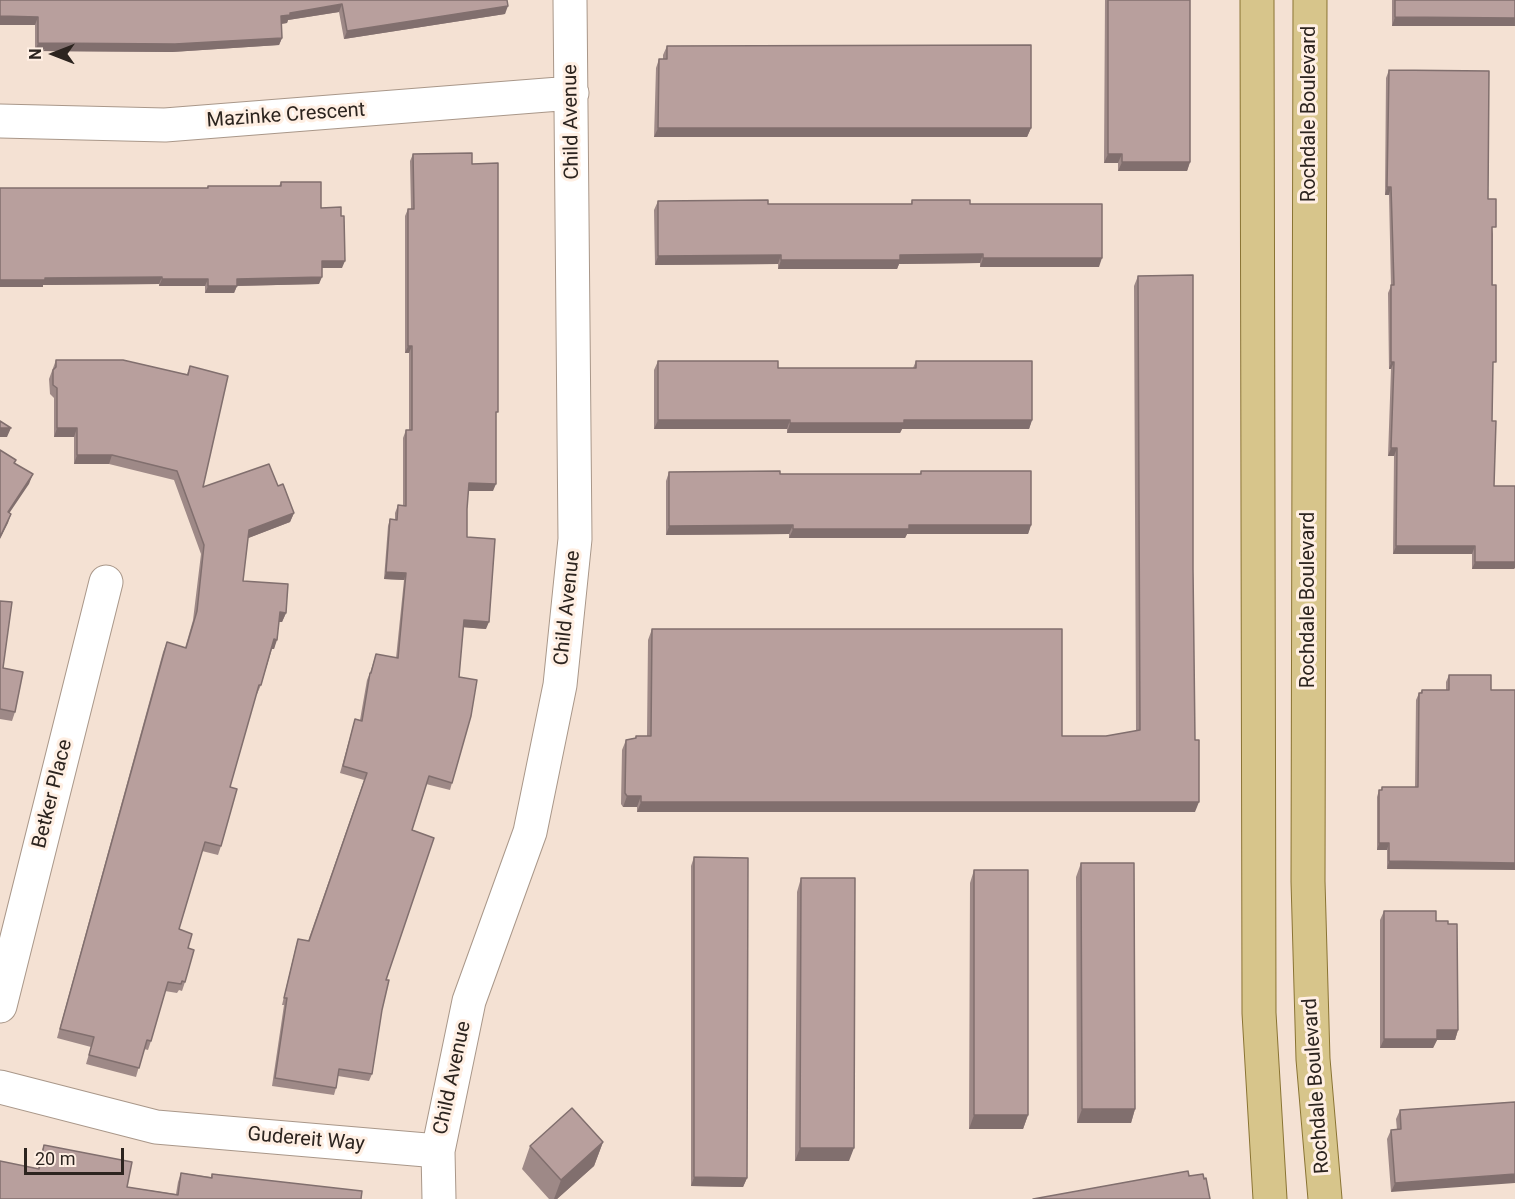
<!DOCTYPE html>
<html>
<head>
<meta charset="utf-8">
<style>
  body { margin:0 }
  #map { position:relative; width:1515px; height:1199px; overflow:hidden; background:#f4e1d3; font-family:Roboto,sans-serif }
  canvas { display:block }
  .north { position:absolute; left:24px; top:24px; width:60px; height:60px; -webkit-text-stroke:4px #ffefe3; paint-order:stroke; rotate:270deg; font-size:16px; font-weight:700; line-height:24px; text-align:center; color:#2c241f }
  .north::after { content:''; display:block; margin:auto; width:21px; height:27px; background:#2c241f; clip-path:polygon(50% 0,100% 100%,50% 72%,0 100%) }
  .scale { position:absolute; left:24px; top:1148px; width:100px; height:27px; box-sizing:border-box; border:3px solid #2c241f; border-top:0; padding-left:8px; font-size:18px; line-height:21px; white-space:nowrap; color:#2c241f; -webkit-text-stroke:4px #ffefe3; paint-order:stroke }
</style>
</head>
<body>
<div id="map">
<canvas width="1515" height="1199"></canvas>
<div class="north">N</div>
<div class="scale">20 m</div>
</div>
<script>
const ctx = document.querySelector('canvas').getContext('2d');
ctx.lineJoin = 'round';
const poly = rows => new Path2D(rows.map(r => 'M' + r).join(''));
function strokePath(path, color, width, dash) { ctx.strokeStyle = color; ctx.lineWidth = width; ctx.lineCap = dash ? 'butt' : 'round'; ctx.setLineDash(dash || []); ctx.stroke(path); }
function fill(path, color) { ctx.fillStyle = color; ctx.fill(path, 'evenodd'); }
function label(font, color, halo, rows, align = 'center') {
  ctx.font = font + ' Roboto,sans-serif'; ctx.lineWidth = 6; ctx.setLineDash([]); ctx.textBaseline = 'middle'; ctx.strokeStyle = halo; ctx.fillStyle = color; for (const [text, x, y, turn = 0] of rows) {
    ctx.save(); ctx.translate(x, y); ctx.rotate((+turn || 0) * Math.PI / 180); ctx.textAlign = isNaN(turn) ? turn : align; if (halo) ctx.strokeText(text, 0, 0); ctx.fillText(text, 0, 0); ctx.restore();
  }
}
const minor = poly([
  [0,121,165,125,572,93],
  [0,1006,106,582],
  [0,1087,156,1127,438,1151],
  [439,1199,438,1151,469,1001,530,832,560,685,575,539,570,0]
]);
const major = poly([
  [1257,0,1259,1013,1270,1199],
  [1310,0,1308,881,1313,1059,1325,1199]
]);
const wall = poly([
  [0,0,507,0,505,14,344,39,339,12,288,20,287,23,282,24,282,38,279,45,172,52,35,51,35,25,0,25],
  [1105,0,1190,0,1190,162,1187,171,1118,171,1118,163,1104,163],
  [1392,0,1515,0,1515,26,1392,26],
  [667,46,1031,128,1027,137,654,137,656,68,659,59,663,59,663,55],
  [1389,70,1488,199,1493,234,1492,421,1494,486,1514,569,1472,569,1472,554,1393,554,1394,456,1388,456,1391,369,1389,369,1388,293,1391,286,1389,195,1385,195,1386,78],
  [413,154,496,420,493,491,468,491,467,509,467,537,486,629,463,627,459,677,452,783,450,790,426,784,412,830,386,980,372,1074,369,1081,338,1076,336,1088,334,1095,272,1086,284,1005,282,1005,296,946,298,939,308,941,364,780,340,773,353,726,355,719,360,720,367,680,370,673,376,654,396,658,404,580,384,579,388,526,390,519,395,520,395,513,398,505,403,506,403,438,406,430,409,430,409,353,405,353,405,216,408,209,411,209,410,161],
  [281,182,321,208,342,268,322,268,319,284,237,286,234,293,205,293,205,286,159,286,159,284,43,285,43,287,0,287,207,188,208,186,279,186],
  [912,200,970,204,1099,267,980,267,980,263,899,264,897,269,778,269,778,264,655,265,654,210,658,201,768,204,911,204],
  [1138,276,1193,569,1195,812,637,812,637,807,623,807,621,804,622,750,626,740,635,738,636,736,647,736,648,640,652,629,1062,736,1106,736,1136,731,1134,286],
  [56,360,187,374,190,366,203,487,278,486,294,513,290,522,248,538,243,581,286,613,282,622,279,622,274,649,272,649,261,685,257,694,256,694,230,787,221,846,218,855,202,851,179,929,188,948,185,982,182,991,179,990,177,993,165,991,151,1041,148,1050,144,1049,136,1077,86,1064,91,1047,57,1038,163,652,167,642,185,648,193,620,201,554,174,480,109,464,74,464,74,437,54,437,54,398,50,394,49,379],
  [658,361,778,368,913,368,916,361,1032,420,1029,429,902,429,900,433,787,433,787,429,654,429,654,370],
  [921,471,1031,525,1028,534,907,534,905,538,789,538,789,534,666,535,666,481,669,472,780,474,920,474],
  [0,601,3,668,15,712,12,721,0,719],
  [1449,675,1491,675,1387,869,1387,850,1377,850,1377,797,1379,790,1381,790,1382,787,1415,787,1416,700,1419,693,1420,693,1422,690,1446,690,1446,682],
  [694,857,747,1178,743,1187,691,1186,691,866],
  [1081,863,1135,1109,1131,1123,1077,1123,1076,877],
  [974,870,1028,1115,1023,1129,969,1129,970,883],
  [801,878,849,1161,795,1161,797,892],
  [1384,911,1436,921,1458,1030,1455,1040,1437,1040,1433,1048,1380,1048,1380,920],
  [1515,1102,1391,1192,1387,1139,1391,1130,1397,1130,1396,1119,1400,1110],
  [603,1142,594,1166,557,1199,549,1199,522,1169,530,1146],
  [44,1145,127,1187,176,1194,178,1182,181,1173,211,1177,212,1174,361,1199,0,1199,38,1169,41,1153]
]);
const shadedWall = poly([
  [342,4,339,12,288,20,287,23,278,24,281,16,290,13],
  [508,6,505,14,344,39,347,31],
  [0,16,38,17,35,25,0,25],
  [1395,17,1515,18,1515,26,1392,26],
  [282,38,279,45,172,52,35,51,38,43],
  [658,128,1031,128,1027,137,654,137],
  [1108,154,1122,154,1118,163,1104,163],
  [1122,162,1190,162,1187,171,1118,171],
  [1387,187,1391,187,1389,195,1385,195],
  [983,254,980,263,899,264,897,269,778,269,781,260,900,255],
  [781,255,778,264,655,265,658,256],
  [983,258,1102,258,1099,267,980,267],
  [322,261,345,261,342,268,319,268],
  [162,277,159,284,43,285,43,287,0,287,0,280,45,278],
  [322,277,319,284,234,286,237,279],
  [162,279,208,279,205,286,159,286],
  [208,286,237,286,234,293,205,293],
  [408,346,412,346,409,353,405,353],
  [1391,362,1394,362,1391,369,1389,369],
  [658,420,790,420,787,429,654,429],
  [904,420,1032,420,1029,429,902,429,900,433,787,433,790,423],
  [0,428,11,428,7,437,0,437],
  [57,428,77,428,74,437,54,437],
  [1391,448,1397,448,1394,456,1388,456],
  [77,455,112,455,109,464,74,464],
  [33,474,29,484,4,521,8,512],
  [469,483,496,484,493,491,466,491],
  [294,513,290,522,246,539,249,530],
  [11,514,8,523,0,539,0,537],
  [793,525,789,534,666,535,669,526],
  [909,525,1031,525,1028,534,907,534,905,538,789,538,793,529],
  [1396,546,1475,546,1472,554,1393,554],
  [1475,562,1515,562,1515,568,1514,569,1472,569],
  [386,572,406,573,404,580,384,579],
  [280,612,286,613,282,622,277,622],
  [464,620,489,622,486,629,461,627],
  [274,639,277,640,274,649,271,649],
  [627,796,641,796,637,807,623,807],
  [641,802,1199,802,1195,812,637,812],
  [1379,843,1389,843,1387,850,1377,850],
  [1389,861,1515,863,1515,870,1387,869],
  [1437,1030,1458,1030,1455,1040,1437,1040,1433,1048,1380,1048,1384,1039],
  [1082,1109,1135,1109,1131,1123,1077,1123],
  [974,1115,1028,1115,1023,1129,969,1129],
  [603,1142,594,1166,557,1199,554,1199,561,1180],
  [800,1148,854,1148,849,1161,795,1161],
  [1515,1174,1515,1183,1391,1192,1395,1183],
  [694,1177,747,1178,743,1187,691,1186]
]);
const building = poly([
  [0,0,507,0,508,6,347,31,342,4,290,13,290,15,281,16,282,38,175,44,38,43,38,17,0,16,0,0],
  [1108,0,1190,0,1190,162,1122,162,1122,154,1108,154,1108,0],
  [1395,0,1515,0,1515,18,1395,17,1395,0],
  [1031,45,1031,128,658,128,659,59,667,59,667,46,1031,45],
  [1389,70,1489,71,1488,199,1496,199,1496,227,1492,227,1492,285,1496,285,1496,362,1493,362,1492,421,1496,421,1494,486,1515,486,1515,562,1475,562,1475,546,1396,546,1397,448,1391,448,1394,362,1391,362,1391,285,1394,285,1391,187,1387,187,1389,70],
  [472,153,472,164,498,163,498,412,496,412,496,484,469,483,467,509,467,537,495,539,489,622,464,620,459,677,477,680,471,716,452,783,429,776,412,830,434,838,386,980,389,980,382,1010,372,1074,339,1069,336,1088,275,1078,287,998,284,998,298,939,309,941,367,773,343,766,355,719,362,721,370,673,371,673,376,654,398,658,406,573,386,572,390,519,397,520,398,505,406,506,406,430,412,430,412,346,408,346,408,209,414,209,413,154,472,153],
  [281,182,321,182,321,208,341,207,341,216,344,216,345,261,322,261,322,277,237,279,237,286,208,286,208,279,162,279,162,277,45,278,45,280,0,280,0,188,208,188,208,186,281,186,281,182],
  [768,200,768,204,912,204,912,200,970,200,970,204,1102,204,1102,258,983,258,983,254,900,255,900,260,781,260,781,255,658,256,658,201,768,200],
  [1193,275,1193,569,1195,740,1199,740,1199,802,641,802,641,796,627,796,625,793,626,740,636,738,636,736,651,736,652,629,1062,629,1062,736,1106,736,1140,730,1138,276,1193,275],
  [56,360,123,360,188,375,190,366,228,376,203,487,269,464,278,486,283,484,294,513,249,530,243,581,288,584,286,613,280,612,277,640,274,639,261,685,259,685,230,787,237,789,221,846,205,842,179,929,192,934,188,948,194,950,185,982,182,981,181,984,168,982,151,1041,147,1040,139,1068,89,1055,94,1037,60,1029,167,642,186,648,197,611,204,545,177,471,112,455,77,455,77,428,57,428,57,388,53,385,53,370,56,367,56,360],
  [658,361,778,361,778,368,916,368,916,361,1032,361,1032,420,904,420,904,423,790,423,790,420,658,420,658,361],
  [0,421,11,428,0,428,0,421],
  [0,450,16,460,14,463,33,474,8,512,11,514,0,537,0,450],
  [780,471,780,474,921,474,921,471,1031,471,1031,525,909,525,909,529,793,529,793,525,669,526,669,472,780,471],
  [0,601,12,602,3,668,23,672,15,712,0,709,0,601],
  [1449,675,1491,675,1491,690,1515,690,1515,863,1389,861,1389,843,1379,843,1379,790,1382,790,1382,787,1418,787,1419,693,1422,693,1422,690,1449,690,1449,675],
  [694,857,748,858,747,1178,694,1177,694,857],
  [1081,863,1134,863,1135,1109,1082,1109,1081,863],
  [974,870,1028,870,1028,1115,974,1115,974,870],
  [801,878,855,878,854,1148,800,1148,801,878],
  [1384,911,1436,911,1436,921,1448,921,1448,924,1457,924,1458,1030,1437,1030,1437,1039,1384,1039,1384,911],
  [1515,1102,1515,1174,1395,1183,1391,1130,1401,1129,1400,1110,1515,1102],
  [572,1108,603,1142,561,1180,530,1146,572,1108],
  [44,1145,132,1162,127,1187,178,1195,181,1173,212,1178,212,1174,362,1191,361,1199,0,1199,0,1161,39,1169,44,1145],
  [1188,1171,1189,1176,1203,1174,1204,1179,1206,1178,1210,1199,1033,1199,1188,1171]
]);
const streetNames = [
  ["Rochdale Boulevard",1310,114,-90],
  ["Mazinke Crescent",286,116,-4],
  ["Child Avenue",572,122,-91],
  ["Rochdale Boulevard",1309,600,-90],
  ["Child Avenue",568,608,-84],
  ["Betker Place",53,794,-76],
  ["Child Avenue",453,1078,-78],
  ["Rochdale Boulevard",1317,1086,-94],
  ["Gudereit Way",306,1140,5]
];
strokePath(minor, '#a99789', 35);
strokePath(major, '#8a7433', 35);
strokePath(minor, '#fff', 33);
strokePath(major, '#d7c58b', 33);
fill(wall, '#9e8987');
fill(shadedWall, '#816f6e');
fill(building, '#b89f9d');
strokePath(building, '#816f6e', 1.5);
label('20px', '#2c241f', '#ffefe3', streetNames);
</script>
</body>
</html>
